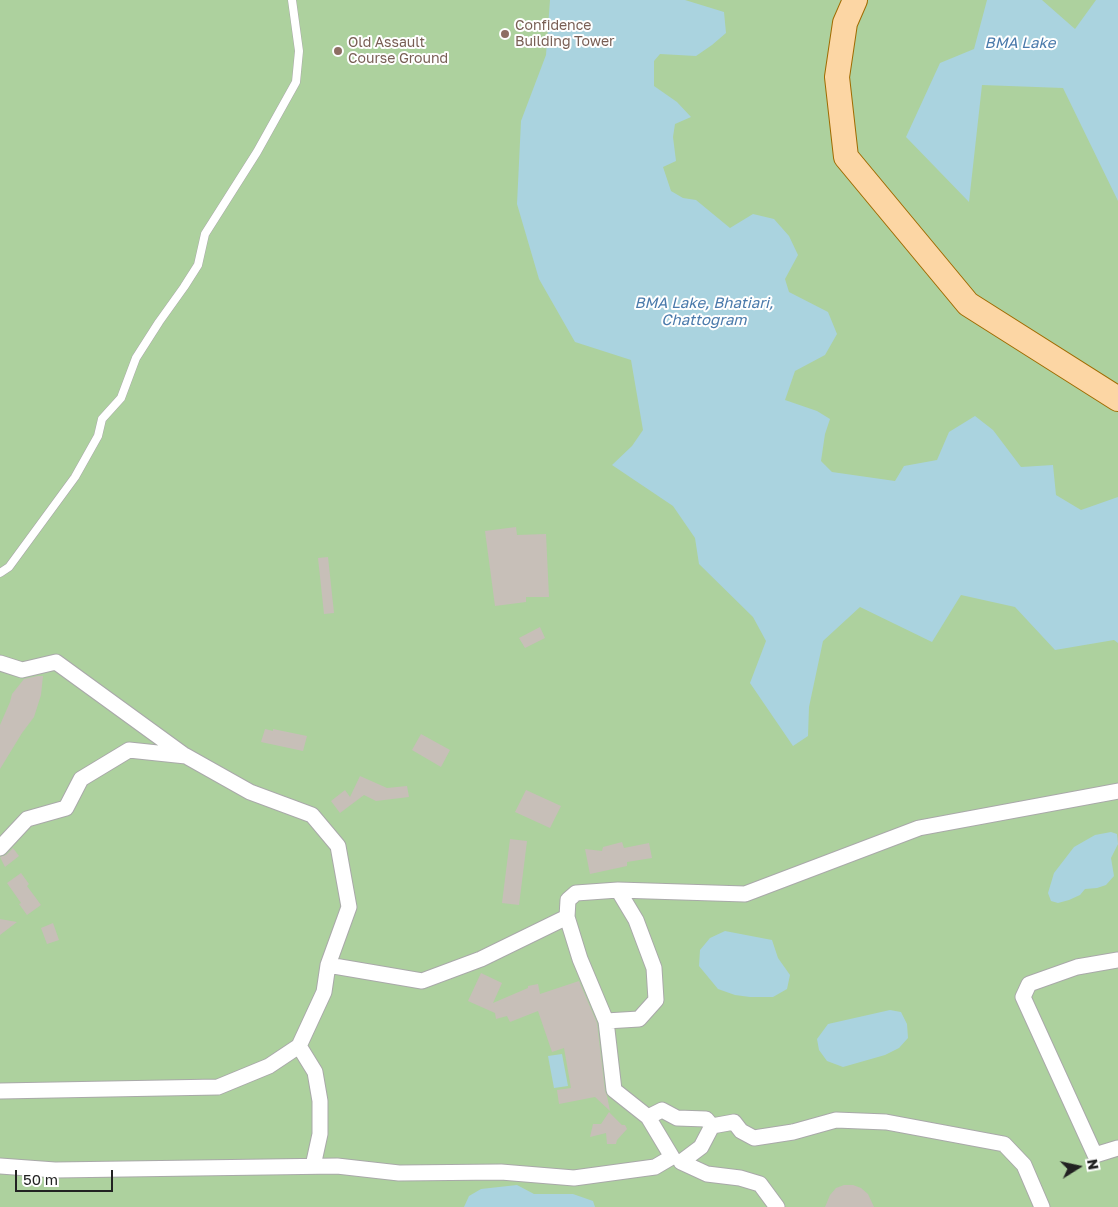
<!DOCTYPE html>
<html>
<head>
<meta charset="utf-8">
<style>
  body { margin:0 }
  #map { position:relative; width:1118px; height:1207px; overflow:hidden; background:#f2efe9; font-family:"Golos Text",sans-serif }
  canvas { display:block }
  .north { position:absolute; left:1053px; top:1142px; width:50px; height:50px; -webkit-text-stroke:4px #fff; paint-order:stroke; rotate:80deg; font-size:14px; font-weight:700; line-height:20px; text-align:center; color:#222 }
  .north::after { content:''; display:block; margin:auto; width:18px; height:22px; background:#222; clip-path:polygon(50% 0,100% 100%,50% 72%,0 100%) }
  .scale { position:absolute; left:15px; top:1170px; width:98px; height:22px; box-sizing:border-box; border:2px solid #222; border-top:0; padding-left:6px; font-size:15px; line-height:18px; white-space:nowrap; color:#222; -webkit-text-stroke:4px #fff; paint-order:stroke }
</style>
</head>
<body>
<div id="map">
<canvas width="1118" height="1207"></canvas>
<div class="north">N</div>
<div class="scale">50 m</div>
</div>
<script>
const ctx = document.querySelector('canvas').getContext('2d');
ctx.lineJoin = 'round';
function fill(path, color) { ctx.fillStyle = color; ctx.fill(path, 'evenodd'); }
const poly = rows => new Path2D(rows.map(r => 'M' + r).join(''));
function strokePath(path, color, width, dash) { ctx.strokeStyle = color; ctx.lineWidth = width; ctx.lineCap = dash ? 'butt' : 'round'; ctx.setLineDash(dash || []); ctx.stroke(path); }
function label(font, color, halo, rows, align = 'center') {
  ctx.font = font + ' "Golos Text",sans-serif'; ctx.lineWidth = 4; ctx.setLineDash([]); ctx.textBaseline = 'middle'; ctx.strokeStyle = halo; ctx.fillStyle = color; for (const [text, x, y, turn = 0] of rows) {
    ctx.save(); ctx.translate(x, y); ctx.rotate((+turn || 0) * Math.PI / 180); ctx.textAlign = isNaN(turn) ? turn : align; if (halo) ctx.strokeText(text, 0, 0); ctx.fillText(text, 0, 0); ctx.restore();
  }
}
const forest = poly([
  [0,0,1118,0,1118,1207,0,1207]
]);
const water = poly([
  [550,0,685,0,724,12,726,33,712,45,696,56,660,54,654,61,654,86,677,102,691,117,675,124,673,137,676,161,663,167,671,191,683,198,696,200,730,228,753,214,774,219,789,236,798,255,785,279,789,292,828,312,837,334,825,355,795,371,785,400,817,411,830,419,825,434,821,461,832,472,895,481,904,466,937,460,949,432,975,416,993,430,1021,467,1053,465,1056,495,1081,510,1118,497,1118,643,1114,640,1055,650,1015,607,961,595,932,642,860,607,823,641,809,707,808,736,793,746,750,683,766,641,753,617,699,564,695,538,673,506,612,465,632,446,643,430,631,360,575,342,539,279,517,204,521,121,546,55],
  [987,0,1042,0,1075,29,1096,0,1118,0,1118,201,1063,88,982,85,969,202,906,137,940,63,974,49],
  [1111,832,1117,834,1118,844,1111,858,1114,876,1106,885,1097,888,1085,889,1080,895,1069,900,1058,903,1051,901,1048,893,1054,873,1074,847,1095,835],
  [725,931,772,940,778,958,790,975,787,989,773,997,750,997,735,995,718,989,699,966,700,950,710,938],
  [890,1010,901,1012,907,1024,908,1038,899,1048,885,1055,843,1067,827,1061,819,1050,817,1039,828,1024],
  [562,1054,568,1086,554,1088,548,1056],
  [517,1185,534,1194,573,1194,593,1201,595,1207,464,1207,469,1196,481,1189]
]);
const building = poly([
  [516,527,517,535,546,534,549,597,526,597,526,602,495,606,485,531],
  [328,557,334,613,324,614,318,558],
  [540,627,545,638,525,648,519,638],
  [38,676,43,676,41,695,34,717,22,733,0,769,0,725,10,702,12,694,24,679],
  [265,729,273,731,273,729,307,736,303,751,261,742],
  [421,734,450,750,441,767,412,750],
  [360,776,387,788,407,786,409,797,376,801,364,795,340,813,331,801,345,790,350,797],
  [526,790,561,806,550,828,515,812],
  [510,839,527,841,519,905,502,903],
  [622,842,624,848,649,843,652,858,627,862,627,866,590,874,585,849,602,851,603,847],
  [13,848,19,856,5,867,0,857,6,855],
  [21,873,29,884,27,886,41,905,27,915,19,904,21,903,7,883],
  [0,919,17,922,0,935],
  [53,923,59,940,47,944,41,928],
  [481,973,502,983,493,1003,528,988,528,986,538,984,540,994,579,981,597,1023,605,1091,607,1096,610,1111,595,1097,559,1104,557,1090,571,1088,564,1048,552,1052,538,1011,510,1022,507,1016,496,1019,495,1013,468,1001],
  [609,1112,622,1125,625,1125,627,1129,617,1140,616,1144,607,1144,606,1133,590,1137,593,1124,601,1124],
  [844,1185,853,1185,861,1188,868,1194,874,1207,825,1207,830,1195,836,1188]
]);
const lane = poly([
  [0,573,9,567,75,477,98,436,102,419,121,398,136,358,159,322,184,287,198,265,205,234,257,152,296,82,299,51,292,0]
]);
const street = poly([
  [0,663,22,670,56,662,184,755],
  [0,848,27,819,66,808,81,779,129,750,186,756,250,792,312,815,338,846,349,907,328,965],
  [1118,960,1077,967,1029,984,1023,997,1095,1155,1118,1148],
  [606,1021,639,1019,656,1000,654,968,636,920,618,890],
  [299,1046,315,1072,320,1101,320,1134,313,1166],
  [0,1091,218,1087,269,1066,299,1046,324,992,328,965,422,981,481,959,567,917],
  [648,1117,662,1110,677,1118,706,1119,712,1126,734,1122,741,1131,754,1138,793,1132,836,1120,886,1122,1004,1144,1024,1165,1042,1207],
  [712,1126,701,1147,681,1162,707,1174,740,1178,760,1184,777,1207],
  [0,1166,55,1170,337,1166,399,1173,501,1172,574,1178,655,1167,672,1157,648,1117,614,1090,606,1021,580,959,567,917,568,900,576,893,618,890,745,894,919,828,1118,791]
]);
const primary = poly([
  [855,0,845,23,837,77,846,157,968,304,1118,399]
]);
const markers = [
  [505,34,5,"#8d6e63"],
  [338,51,5,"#8d6e63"]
];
const educationNames = [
  ["Confidence",515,26],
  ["Building Tower",515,42],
  ["Old Assault",348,43],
  ["Course Ground",348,59]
];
const waterNames = [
  ["BMA Lake",1020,43],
  ["BMA Lake, Bhatiari,",704,303],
  ["Chattogram",704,320]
];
fill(forest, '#add19e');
fill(water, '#aad3df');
fill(building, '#c7bfb8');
strokePath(lane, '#a9a9a9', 9);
strokePath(street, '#a9a9a9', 17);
strokePath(primary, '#a06b00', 26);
strokePath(lane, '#fff', 8);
strokePath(street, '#fff', 15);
strokePath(primary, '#fcd6a4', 24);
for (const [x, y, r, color] of markers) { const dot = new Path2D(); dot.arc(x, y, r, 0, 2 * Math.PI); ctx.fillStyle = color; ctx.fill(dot); strokePath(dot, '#fff', 2); }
label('14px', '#785e54', '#fff', educationNames, 'left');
label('italic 15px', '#4a7aab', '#fff', waterNames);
</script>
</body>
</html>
